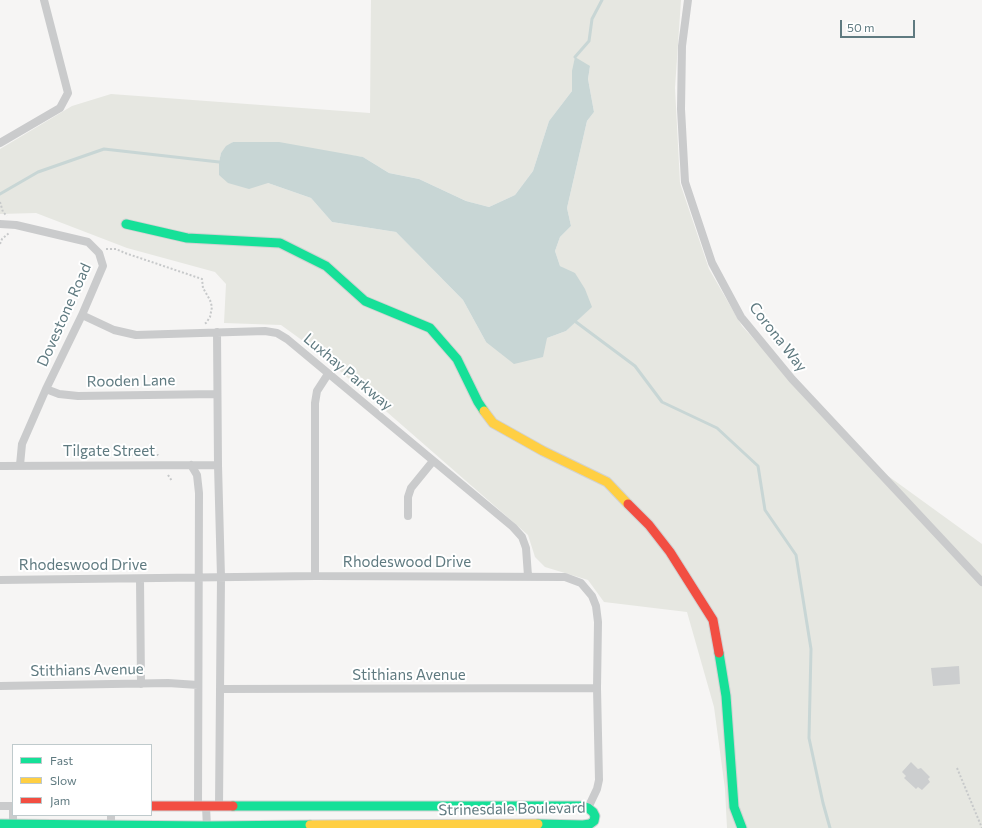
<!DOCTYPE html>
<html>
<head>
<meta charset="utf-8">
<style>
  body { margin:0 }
  #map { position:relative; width:982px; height:828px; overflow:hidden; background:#f6f5f4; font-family:Commissioner,sans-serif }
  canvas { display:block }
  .legend { position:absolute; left:12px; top:744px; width:140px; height:72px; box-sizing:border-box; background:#fff; border:1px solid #bfcacc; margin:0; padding:5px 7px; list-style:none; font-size:12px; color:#5f7a80 }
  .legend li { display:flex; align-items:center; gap:8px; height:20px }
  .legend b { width:20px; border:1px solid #bfcacc }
  .scale { position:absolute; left:840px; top:20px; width:75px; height:18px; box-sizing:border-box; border:2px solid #5f7a80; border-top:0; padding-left:5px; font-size:12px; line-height:14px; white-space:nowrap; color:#5f7a80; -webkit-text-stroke:3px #fff; paint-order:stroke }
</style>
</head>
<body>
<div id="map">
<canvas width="982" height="828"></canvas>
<ul class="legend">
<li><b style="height:5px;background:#16e098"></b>Fast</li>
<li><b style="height:5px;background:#ffcf43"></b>Slow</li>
<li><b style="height:5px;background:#f24e42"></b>Jam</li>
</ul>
<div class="scale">50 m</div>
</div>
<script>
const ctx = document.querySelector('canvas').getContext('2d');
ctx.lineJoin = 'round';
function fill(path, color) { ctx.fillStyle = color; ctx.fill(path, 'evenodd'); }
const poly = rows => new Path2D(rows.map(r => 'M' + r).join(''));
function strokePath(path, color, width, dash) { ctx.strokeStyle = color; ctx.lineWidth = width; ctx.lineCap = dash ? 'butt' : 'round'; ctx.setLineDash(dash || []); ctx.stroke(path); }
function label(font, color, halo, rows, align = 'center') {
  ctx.font = font + ' Commissioner,sans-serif'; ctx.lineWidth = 4; ctx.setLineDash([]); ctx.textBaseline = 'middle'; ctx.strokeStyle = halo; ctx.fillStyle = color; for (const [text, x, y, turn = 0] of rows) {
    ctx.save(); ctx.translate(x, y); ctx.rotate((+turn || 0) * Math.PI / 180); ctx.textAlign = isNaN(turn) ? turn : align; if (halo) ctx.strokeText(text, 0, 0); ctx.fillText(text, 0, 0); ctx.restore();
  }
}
const green = poly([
  [371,0,681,0,675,88,680,183,709,269,742,326,871,467,884,473,982,544,982,828,727,828,725,789,714,707,687,612,604,602,588,580,545,567,535,557,528,535,317,351,281,325,224,323,226,284,215,272,127,248,36,213,0,214,0,149,72,106,111,94,370,113],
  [590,66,588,79,594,112,587,121,567,208,571,226,560,237,555,251,560,266,575,274,591,307,566,331,547,338,486,342,463,300,396,232,332,222,311,198,268,183,219,175,219,162,221,153,233,142,246,142,363,157,389,173,419,179,466,201,489,207,515,195,533,171,549,121,572,91,572,71]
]);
const water = poly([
  [575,57,590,66,588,79,594,112,587,121,567,208,571,226,560,237,555,251,560,266,575,273,585,289,592,307,566,331,547,338,543,357,514,364,486,342,463,300,396,232,332,222,311,198,268,183,249,189,228,183,219,175,219,162,221,153,226,146,233,142,279,142,363,157,389,173,419,179,466,201,489,207,515,195,533,171,549,121,572,91,572,71]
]);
const stream = poly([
  [575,57,589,41,592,19,602,0],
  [0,194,38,172,104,149,219,162],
  [576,322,635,366,662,402,717,428,758,466,765,510,796,555,811,649,809,738,823,803,830,828]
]);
const building = poly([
  [959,666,960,684,933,686,931,668],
  [911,762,918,769,921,768,930,777,928,779,930,782,922,790,918,787,916,789,904,778,906,776,902,772]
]);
const path = poly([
  [0,202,3,212,7,216],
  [0,244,2,239,9,233],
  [106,249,116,249,125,253,202,279,203,288,210,300,212,307,210,317,206,323,203,324],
  [73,457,76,455,158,455,159,456],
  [168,475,172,481],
  [957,768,982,828]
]);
const street = poly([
  [688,0,682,46,681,109,685,182,712,263,741,317,792,379,982,582],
  [0,143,60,108,68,93,44,0],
  [0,224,16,225,88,242,99,253,103,266,82,315,46,389,22,444,20,465],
  [82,315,114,330,136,335,265,331,277,333,287,339,513,527,522,537,526,548,528,576],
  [217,332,218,465,221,577,219,806],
  [46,389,59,394,78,396,217,394],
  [191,465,197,475,199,493,198,806],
  [0,466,218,465],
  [408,516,408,497,411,488,433,461],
  [315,576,315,403,317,391,328,374],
  [140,579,141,684],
  [0,580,315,576,565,577,581,583,592,596,596,606,598,622,597,688,599,780,597,789,588,808],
  [0,686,168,683,198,685],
  [221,689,597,688],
  [0,806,13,806],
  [13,806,13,828],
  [206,806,207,828],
  [111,815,111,828]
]);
const fast = poly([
  [126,224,187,238,280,243,326,266,365,301,430,328,457,359,478,402,484,411],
  [719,653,726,696,734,807,742,828],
  [233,806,582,806,588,808,593,812,595,816,594,821,590,824,583,825,538,824],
  [0,824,207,826,310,825]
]);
const slow = poly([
  [484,411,493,423,543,451,607,482,628,504],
  [310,825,538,824]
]);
const jam = poly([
  [628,504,649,525,670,552,713,620,719,653],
  [151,806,233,806]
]);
const streetNames = [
  ["Dovestone Road",64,315,-66],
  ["Corona Way",778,337,52],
  ["Luxhay Parkway",348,372,40],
  ["Rooden Lane",131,381,-1],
  ["Tilgate Street",109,451],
  ["Rhodeswood Drive",407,562],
  ["Rhodeswood Drive",83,565],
  ["Stithians Avenue",87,670,-1],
  ["Stithians Avenue",409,675],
  ["Strinesdale Boulevard",512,809,-1]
];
fill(green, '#e6e7e1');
fill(water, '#c8d6d5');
strokePath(stream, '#c8d6d5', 3);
fill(building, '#cccecf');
strokePath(fast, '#d1d2d2', 11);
strokePath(slow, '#d1d2d2', 11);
strokePath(jam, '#d1d2d2', 11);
strokePath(path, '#c7c9ca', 2, [2, 2]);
strokePath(street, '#cacbcc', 8);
strokePath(fast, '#16e098', 9);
strokePath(slow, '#ffcf43', 9);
strokePath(jam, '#f24e42', 9);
label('15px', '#5f7a80', '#fff', streetNames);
</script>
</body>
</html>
